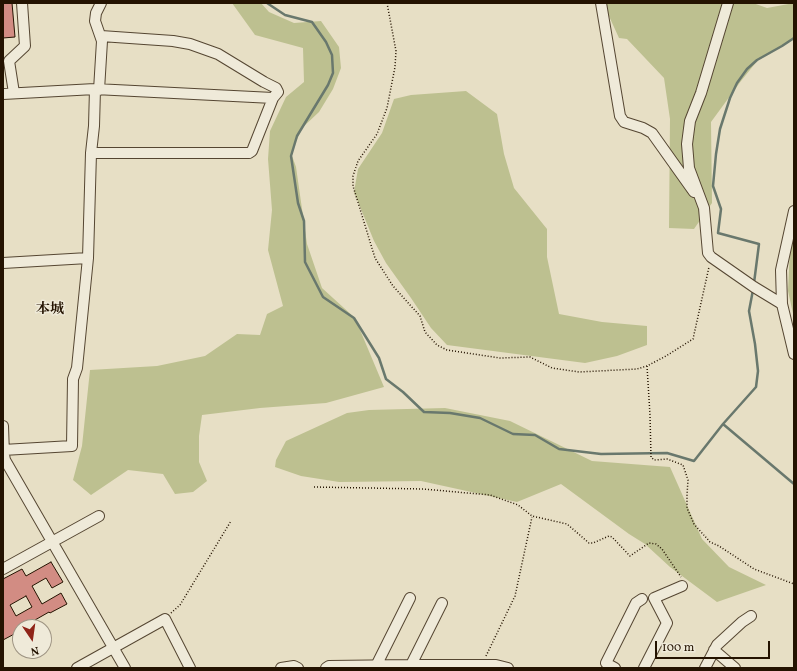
<!DOCTYPE html>
<html>
<head>
<meta charset="utf-8">
<style>
  body { margin:0 }
  #map { position:relative; width:797px; height:671px; overflow:hidden; background:#e7dfc5; font-family:Vollkorn,serif }
  canvas { display:block }
  .frame { position:absolute; inset:0; border:4px solid #241301; pointer-events:none }
  .north { position:absolute; left:12px; top:619px; width:40px; height:40px; box-sizing:border-box; background:#efead9; border:1px solid #9e9483; border-radius:50%; rotate:167deg; font-size:11px; font-weight:700; line-height:16px; text-align:center; color:#241301 }
  .north::after { content:''; display:block; margin:auto; width:14px; height:18px; background:#8f2418; clip-path:polygon(50% 0,100% 100%,50% 72%,0 100%) }
  .scale { position:absolute; left:655px; top:641px; width:115px; height:18px; box-sizing:border-box; border:2px solid #241301; border-top:0; padding-left:5px; font-size:12px; line-height:14px; white-space:nowrap; color:#241301; -webkit-text-stroke:3px #efead9; paint-order:stroke }
</style>
</head>
<body>
<div id="map">
<canvas width="797" height="671"></canvas>
<div class="frame"></div>
<div class="north">N</div>
<div class="scale">100 m</div>
</div>
<script>
const ctx = document.querySelector('canvas').getContext('2d');
ctx.lineJoin = 'round';
function fill(path, color) { ctx.fillStyle = color; ctx.fill(path, 'evenodd'); }
const poly = rows => new Path2D(rows.map(r => 'M' + r).join(''));
function strokePath(path, color, width, dash) { ctx.strokeStyle = color; ctx.lineWidth = width; ctx.lineCap = dash ? 'butt' : 'round'; ctx.setLineDash(dash || []); ctx.stroke(path); }
function label(font, color, halo, rows, align = 'center') {
  ctx.font = font + ' Vollkorn,"Noto Serif JP",serif'; ctx.lineWidth = 3; ctx.setLineDash([]); ctx.textBaseline = 'middle'; ctx.strokeStyle = halo; ctx.fillStyle = color; for (const [text, x, y, turn = 0] of rows) {
    ctx.save(); ctx.translate(x, y); ctx.rotate((+turn || 0) * Math.PI / 180); ctx.textAlign = isNaN(turn) ? turn : align; if (halo) ctx.strokeText(text, 0, 0); ctx.fillText(text, 0, 0); ctx.restore();
  }
}
const green = poly([
  [232,3,261,3,269,12,294,23,321,21,339,47,341,68,333,89,319,112,302,128,291,153,296,167,307,244,322,288,355,318,384,387,326,403,260,408,202,415,199,436,199,462,207,481,193,492,175,494,163,474,128,470,91,495,73,480,82,446,90,370,157,366,205,356,237,334,260,335,267,314,283,306,268,250,272,210,268,159,270,131,286,97,304,82,303,48,255,35],
  [603,3,753,3,767,8,794,3,794,39,758,60,741,81,711,122,712,203,694,229,669,228,670,119,664,78,627,39,619,38],
  [466,91,497,114,504,154,514,188,547,229,547,257,559,314,602,322,647,326,647,345,617,356,585,363,447,345,431,328,411,298,386,263,374,241,354,192,358,169,382,133,394,99,411,95],
  [794,236,794,318,788,291,790,249],
  [445,408,510,421,592,461,670,467,702,539,729,567,766,585,717,602,670,567,645,544,629,534,561,484,517,502,421,481,339,482,301,476,275,467,276,460,286,441,347,413,369,410]
]);
const stream = poly([
  [267,3,285,15,312,22,326,42,332,55,333,73,328,85,297,136,291,156,298,203,304,221,305,262,323,297,354,318,379,358,386,379,403,392,424,412,450,413,480,418,513,434,535,435,559,449,601,454,667,453,694,461,723,424,756,387,758,371,755,344,749,311,753,290],
  [754,283,759,244,718,233,721,209,713,186,716,154,720,129,730,98,737,83,747,69,757,60,782,46,794,38],
  [723,424,794,484]
]);
const building = poly([
  [3,3,12,3,15,37,3,38,3,3],
  [51,562,63,582,52,588,46,578,32,586,42,604,61,593,67,604,50,613,49,612,35,620,36,622,27,627,20,627,20,631,3,640,3,579,22,569,26,576,51,562],
  [26,596,32,607,16,616,10,605,26,596]
]);
const path = poly([
  [387,3,396,51,395,67,387,108,377,134,358,161,353,176,353,186,375,258,393,286,420,316,425,332,437,345,447,350,500,358,530,357,552,368,579,372,637,369,647,366,666,356,693,339,709,267],
  [647,366,650,415,651,457,654,460,667,459,683,465,688,480,687,495,687,508,694,524,710,542,719,546,754,569,794,584],
  [314,487,423,489,490,495,518,505,532,516,567,524,589,543,593,543,609,536,612,537,630,556,649,543,656,544,662,549,681,577],
  [171,613,180,605,231,521],
  [486,656,515,596,532,517]
]);
const minor = poly([
  [601,3,620,116,624,122,643,128,652,133,694,192],
  [728,3,701,93,690,121,687,144,689,168,704,208,708,253,711,257,754,287,782,304],
  [99,90,102,41,95,21,96,13,101,3],
  [14,93,9,61,25,46,22,3],
  [3,94,95,89,273,98],
  [91,153,249,153,252,151,273,98,278,92,276,88,264,82,218,54,190,44,173,41,101,36],
  [794,211,781,270,782,304,794,354],
  [3,263,88,258],
  [3,426,4,455,5,460,125,668],
  [3,450,72,446,73,379,77,368,88,258,91,153,94,126,95,89],
  [3,569,99,516],
  [714,650,735,668],
  [376,666,410,598],
  [77,668,165,619,190,668],
  [281,668,294,666,298,668],
  [326,668,329,666,411,665,496,665,508,668],
  [411,668,411,665,442,603],
  [615,668,606,663,636,603,642,599],
  [644,668,667,623,654,598,682,586],
  [705,668,717,645,742,622,751,616]
]);
const quarterNames = [
  ["本城",50,310]
];
fill(green, '#bdc090');
strokePath(stream, '#69786d', 2.5);
fill(building, '#d28c83');
strokePath(building, '#241301', 1);
strokePath(minor, '#554632', 12);
strokePath(path, '#241301', 1.5, [1, 2]);
strokePath(minor, '#efead9', 10);
label('bold 14px', '#241301', '#efead9', quarterNames);
</script>
</body>
</html>
